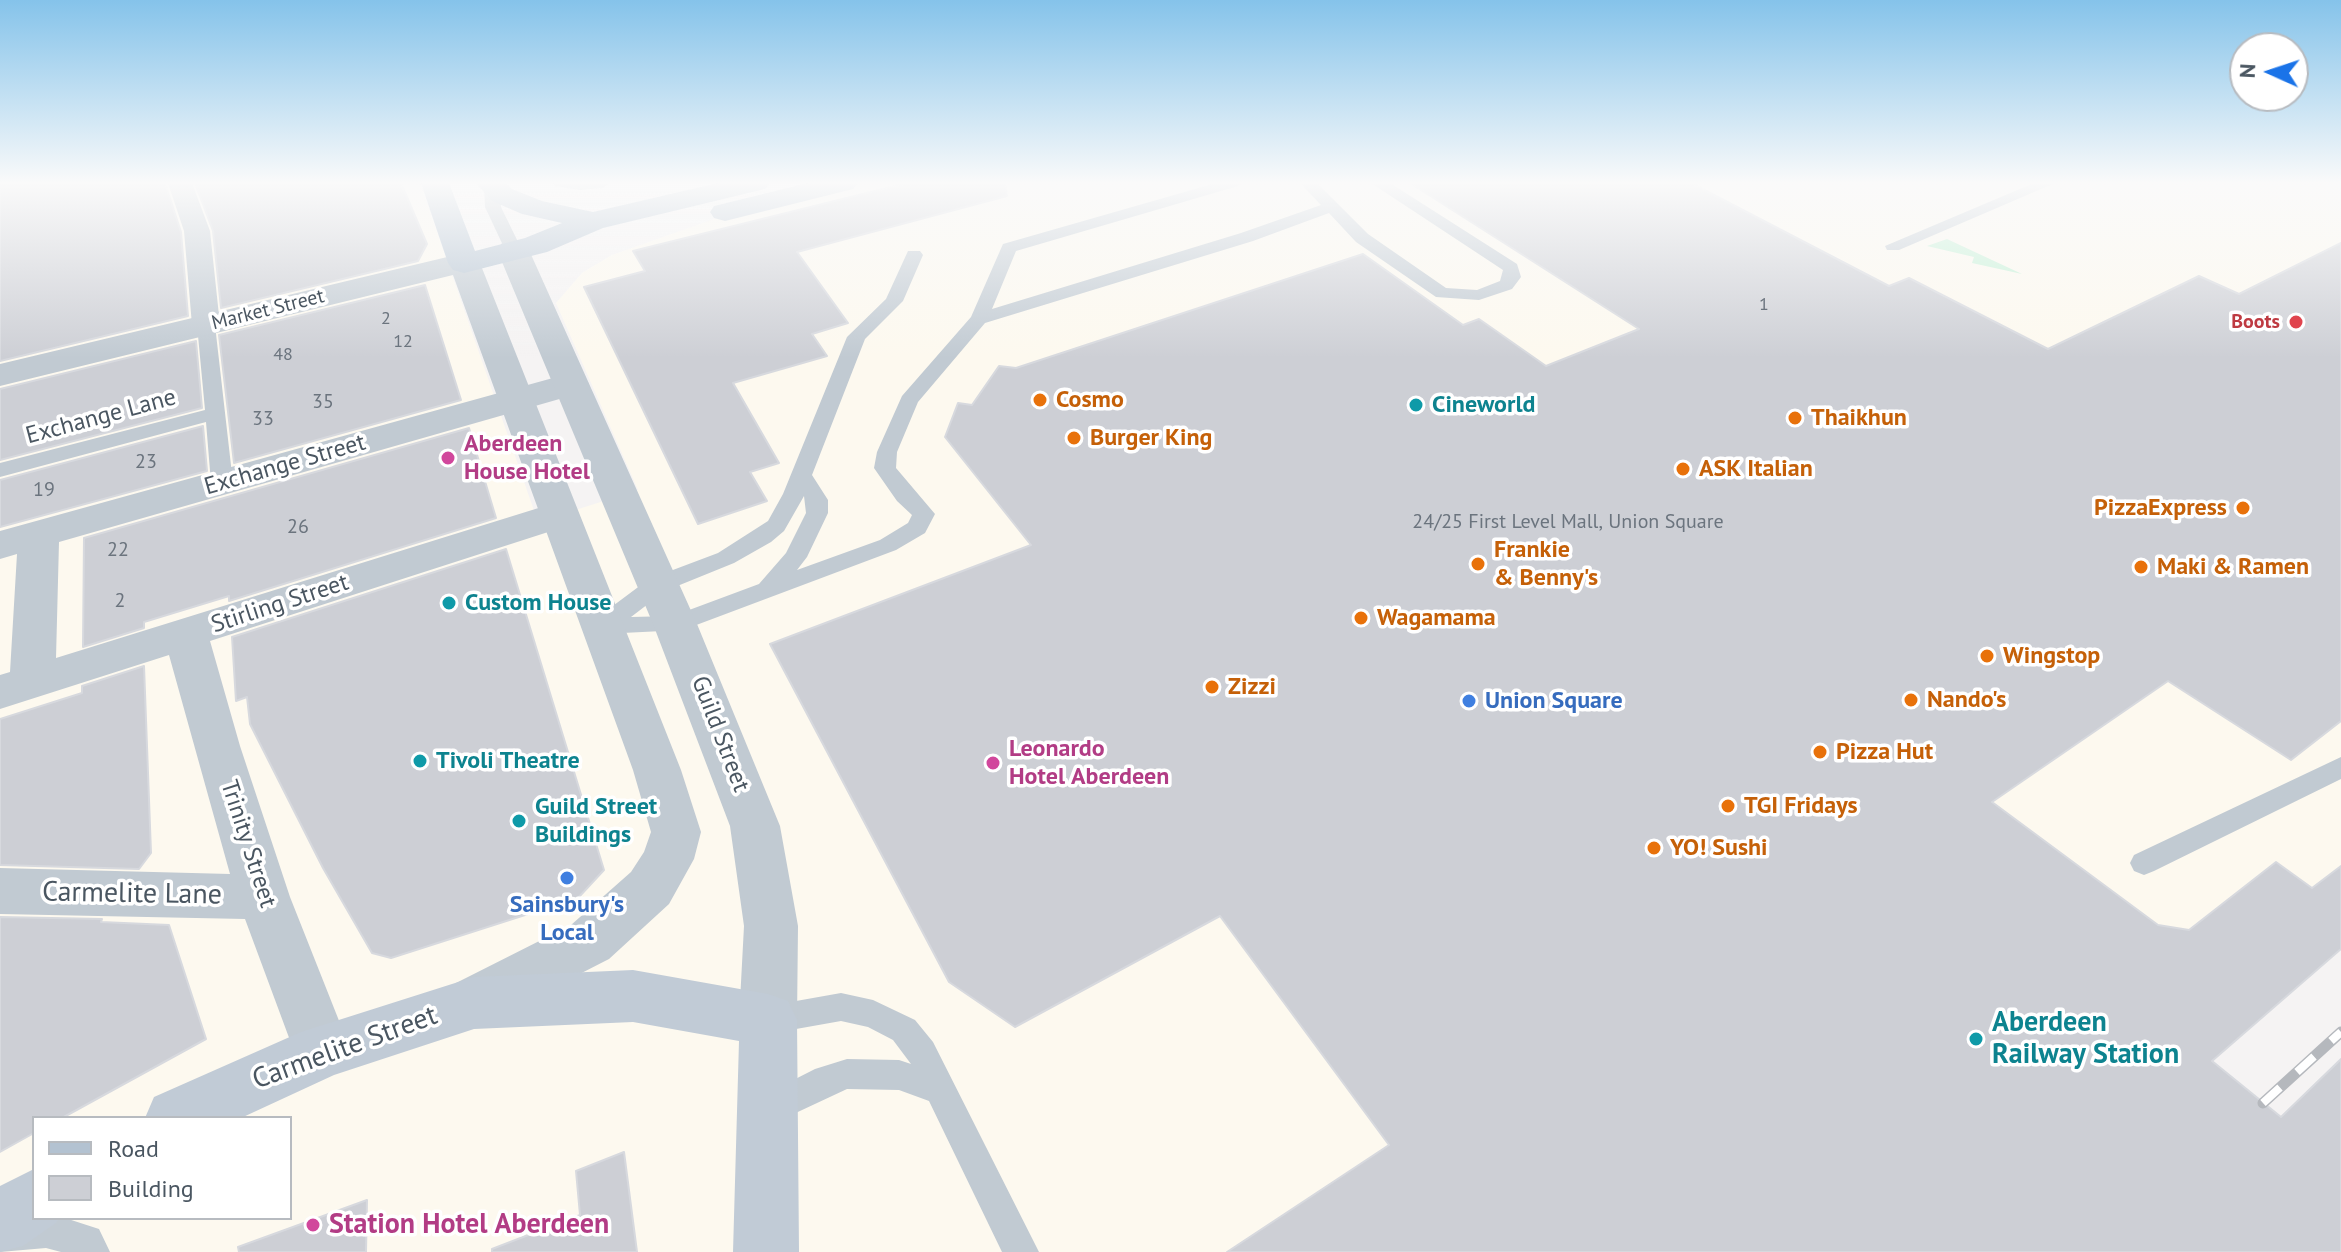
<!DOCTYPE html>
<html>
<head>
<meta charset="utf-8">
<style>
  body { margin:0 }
  #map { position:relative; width:2341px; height:1252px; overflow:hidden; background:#f5f3f3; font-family:"PT Sans",sans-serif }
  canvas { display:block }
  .legend { position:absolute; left:32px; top:1116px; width:260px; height:104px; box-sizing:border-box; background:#fff; border:2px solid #b7bbc0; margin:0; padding:10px 14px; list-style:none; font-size:24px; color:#4a5661 }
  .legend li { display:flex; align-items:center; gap:16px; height:40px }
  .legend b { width:40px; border:2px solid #b7bbc0 }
  .north { position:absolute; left:2229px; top:32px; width:80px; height:80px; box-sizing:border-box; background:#fff; border:2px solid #b7bbc0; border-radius:50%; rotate:273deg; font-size:22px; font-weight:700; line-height:32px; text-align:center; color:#4a5661 }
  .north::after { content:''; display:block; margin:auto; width:28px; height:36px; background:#1a73e8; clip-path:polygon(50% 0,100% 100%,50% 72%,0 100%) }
</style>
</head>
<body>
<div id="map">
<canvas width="2341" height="1252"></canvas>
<ul class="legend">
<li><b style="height:10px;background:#b3c2d1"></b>Road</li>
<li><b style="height:22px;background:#cdcfd5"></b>Building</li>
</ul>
<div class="north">N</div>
</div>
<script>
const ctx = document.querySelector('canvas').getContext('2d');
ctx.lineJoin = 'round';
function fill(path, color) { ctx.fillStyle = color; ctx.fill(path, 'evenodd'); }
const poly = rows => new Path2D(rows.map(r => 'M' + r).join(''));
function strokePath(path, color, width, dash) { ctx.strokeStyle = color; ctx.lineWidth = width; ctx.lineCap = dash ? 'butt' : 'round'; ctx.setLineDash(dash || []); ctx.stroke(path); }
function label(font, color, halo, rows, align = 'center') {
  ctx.font = font + ' "PT Sans",sans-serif'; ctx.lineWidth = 7; ctx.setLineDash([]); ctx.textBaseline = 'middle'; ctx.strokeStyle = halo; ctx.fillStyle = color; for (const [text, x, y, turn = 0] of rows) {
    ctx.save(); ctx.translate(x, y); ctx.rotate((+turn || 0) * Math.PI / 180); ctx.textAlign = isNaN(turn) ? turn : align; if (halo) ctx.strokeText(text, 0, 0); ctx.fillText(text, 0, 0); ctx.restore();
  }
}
const commercial = poly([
  [0,183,420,183,538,522,638,490,556,303,582,273,612,255,757,204,843,183,2341,183,2341,866,2312,889,2276,862,2188,930,2158,925,2040,840,1407,1133,1227,1252,0,1252],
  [34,1118,290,1118,290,1218,34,1218]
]);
const green = poly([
  [1947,239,2022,274,1972,263,1974,257,1927,246]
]);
const building = poly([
  [0,183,165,183,181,232,188,316,0,361,0,183],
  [195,183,401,183,427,244,418,261,221,308,213,231,195,183],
  [907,183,1005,183,1007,196,797,252,848,323,812,334,827,356,733,383,779,463,750,472,767,501,698,524,584,287,645,271,633,251,907,183],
  [1410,183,1691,183,1889,286,1909,278,2048,349,2199,276,2239,294,2341,243,2341,721,2291,760,2168,681,1992,802,2158,925,2189,930,2276,862,2312,888,2341,866,2341,949,2212,1061,2281,1117,2341,1059,2341,1252,1227,1252,1389,1145,1220,916,1015,1027,949,982,770,644,1031,545,945,437,958,403,972,405,999,366,1016,368,1363,254,1463,325,1479,319,1546,366,1639,329,1410,183],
  [425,285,461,400,234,463,219,335,425,285],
  [196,341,202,408,0,460,0,389,196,341],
  [203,426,207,471,0,527,0,480,203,426],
  [469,428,496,518,229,601,229,596,144,622,144,628,83,647,84,538,469,428],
  [506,549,604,870,578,898,391,958,372,953,323,868,250,724,247,697,236,701,232,637,506,549],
  [144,666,151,853,139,869,0,865,0,719,82,693,82,686,144,666],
  [0,917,102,919,101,922,169,925,206,1039,62,1118,34,1118,34,1133,0,1152,0,917],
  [624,1152,637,1252,492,1252,492,1249,580,1215,576,1171,624,1152],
  [367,1200,366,1252,239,1252,238,1247,367,1200]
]);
const service = poly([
  [492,183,500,188,501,207,522,250,519,254,507,254,485,207,484,188,492,183],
  [553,183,610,183,602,188,580,190,555,186,553,183],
  [1216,183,1240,183,1238,186,1016,251,992,309,1241,233,1321,205,1300,183,1317,183,1368,234,1446,288,1477,290,1500,281,1503,270,1371,183,1390,183,1517,264,1521,277,1512,289,1479,300,1436,297,1356,242,1329,213,1253,241,985,323,918,402,897,452,896,468,935,514,925,533,896,550,683,630,602,634,594,632,590,626,594,620,649,579,718,553,768,521,783,494,847,337,886,299,908,251,920,251,923,255,903,301,865,339,812,475,828,500,828,513,807,557,797,570,880,540,908,523,912,515,897,501,874,468,877,452,902,396,971,317,1003,244,1216,183],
  [804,496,806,513,786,553,759,584,673,616,631,617,665,591,734,563,771,542,784,531,804,496],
  [2034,183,2055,183,1899,250,1887,250,1885,246,2034,183],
  [206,319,215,325,233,483,230,488,214,488,211,483,206,422,0,477,0,463,205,410,197,325,206,319],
  [2341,757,2341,779,2154,871,2144,875,2134,871,2130,863,2134,855,2341,757],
  [841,993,873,1000,915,1020,933,1042,1039,1252,1002,1252,929,1101,899,1090,847,1089,770,1125,758,1120,754,1109,758,1098,815,1069,847,1059,899,1060,911,1064,893,1040,868,1027,841,1021,768,1034,757,1030,752,1020,757,1010,768,1006,841,993],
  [34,1214,34,1218,65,1218,99,1229,110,1252,61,1252,46,1248,0,1252,0,1217,34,1214]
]);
const pedestrian = poly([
  [168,183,192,183,210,231,220,325,216,331,206,333,196,331,192,325,184,231,168,183]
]);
const minor = poly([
  [571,373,584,376,589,384,584,392,59,542,56,658,545,506,559,502,573,506,579,515,573,524,210,641,240,746,290,897,351,1051,343,1070,322,1078,301,1070,245,919,0,914,0,868,230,874,169,655,0,709,0,675,10,672,17,554,0,559,0,531,571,373]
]);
const tertiary = poly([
  [513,241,524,243,529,250,697,624,780,826,798,926,797,1020,788,1039,768,1046,748,1039,739,1020,744,926,730,826,653,624,497,250,502,243,513,241],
  [464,253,475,256,480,263,681,770,701,832,694,859,669,904,609,959,476,1027,456,1019,448,1001,456,983,571,925,631,872,644,852,651,832,633,770,453,275,0,386,0,364,464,253]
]);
const secondary = poly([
  [633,970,768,994,788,1001,797,1020,799,1252,733,1252,739,1041,633,1022,474,1029,334,1075,241,1118,145,1118,154,1097,301,1032,474,977,633,970],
  [34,1169,34,1218,59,1218,56,1223,23,1246,0,1252,0,1186,34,1169]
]);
const primary = poly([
  [421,183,449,183,475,251,525,238,562,223,522,214,492,201,476,183,506,183,512,189,542,201,593,212,718,183,770,183,765,189,603,228,547,252,464,273,453,270,448,263,421,183],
  [808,183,858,183,853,189,725,221,714,218,710,212,714,206,808,183]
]);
const rail = poly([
  [2263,1103,2341,1032]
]);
const markers = [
  [2296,322,8,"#e0444e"],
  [1040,400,8,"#e8710a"],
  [1416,405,8,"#0f9aa8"],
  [1795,418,8,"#e8710a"],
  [1074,438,8,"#e8710a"],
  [448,458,8,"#d1479c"],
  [1683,469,8,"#e8710a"],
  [2243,508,8,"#e8710a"],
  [1478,564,8,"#e8710a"],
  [2141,567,8,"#e8710a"],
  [449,603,8,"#0f9aa8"],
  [1361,618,8,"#e8710a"],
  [1987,656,8,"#e8710a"],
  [1212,687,8,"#e8710a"],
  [1911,700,8,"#e8710a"],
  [1469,701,8,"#3f7fe0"],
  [1820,752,8,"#e8710a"],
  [420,761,8,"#0f9aa8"],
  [993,763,8,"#d1479c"],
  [1728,806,8,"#e8710a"],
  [519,821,8,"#0f9aa8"],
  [1654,848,8,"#e8710a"],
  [567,878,8,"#3f7fe0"],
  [1976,1039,8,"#0f9aa8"],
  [313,1225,8,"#d1479c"]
];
const farNumbernames = [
  ["1",1764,305],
  ["2",386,319],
  ["12",403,342],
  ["48",283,355]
];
const farStreetnames = [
  ["Market Street",268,310,-14]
];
const farHealthnames = [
  ["Boots",2280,322]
];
const numberNames = [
  ["35",323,402],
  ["33",263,419],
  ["23",146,462],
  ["19",44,490],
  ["24/25 First Level Mall, Union Square",1568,522],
  ["26",298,527],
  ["22",118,550],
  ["2",120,601]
];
const foodNames = [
  ["Cosmo",1056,400],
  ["Thaikhun",1811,418],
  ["Burger King",1090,438],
  ["ASK Italian",1699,469],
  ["PizzaExpress",2227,508,"right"],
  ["Frankie",1494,550],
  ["& Benny's",1494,578],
  ["Maki & Ramen",2157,567],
  ["Wagamama",1377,618],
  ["Wingstop",2003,656],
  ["Zizzi",1228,687],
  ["Nando's",1927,700],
  ["Pizza Hut",1836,752],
  ["TGI Fridays",1744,806],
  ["YO! Sushi",1670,848]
];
const cultureNames = [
  ["Cineworld",1432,405],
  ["Custom House",465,603],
  ["Tivoli Theatre",436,761],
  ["Guild Street",535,807],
  ["Buildings",535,835]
];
const streetNames = [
  ["Exchange Lane",101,417,-15],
  ["Exchange Street",285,465,-16],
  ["Stirling Street",280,604,-18],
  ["Guild Street",720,734,69],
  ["Trinity Street",248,844,72]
];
const hotelNames = [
  ["Aberdeen",464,444],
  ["House Hotel",464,472],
  ["Leonardo",1009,749],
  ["Hotel Aberdeen",1009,777]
];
const shopNames = [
  ["Union Square",1485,701],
  ["Sainsbury's",567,905,"center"],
  ["Local",567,933,"center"]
];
const nearStreetnames = [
  ["Carmelite Lane",132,894,1],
  ["Carmelite Street",345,1048,-20]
];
const nearCulturenames = [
  ["Aberdeen",1992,1023],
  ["Railway Station",1992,1055]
];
const nearHotelnames = [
  ["Station Hotel Aberdeen",329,1225]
];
fill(commercial, '#fdf9ef');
fill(green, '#c3f1d5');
fill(building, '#cdcfd5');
strokePath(building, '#d7d9de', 2);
fill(service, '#c1cad2');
fill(pedestrian, '#c1cad2');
fill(minor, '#c1cad2');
fill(tertiary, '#c1cad2');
fill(secondary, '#c1cbd6');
fill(primary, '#b3c2d1');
strokePath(rail, '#b5b8bd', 11);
strokePath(rail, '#fff', 8, [23]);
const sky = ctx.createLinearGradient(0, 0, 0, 358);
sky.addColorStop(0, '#85c3ea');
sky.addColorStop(0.51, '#fafafa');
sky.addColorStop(1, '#fafafa00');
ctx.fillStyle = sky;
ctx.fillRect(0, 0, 2341, 358);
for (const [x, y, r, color] of markers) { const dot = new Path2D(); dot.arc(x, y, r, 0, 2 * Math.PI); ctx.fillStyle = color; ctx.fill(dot); strokePath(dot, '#fff', 3); }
label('18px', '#6b747e', null, farNumbernames);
label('20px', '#4a5661', '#fff', farStreetnames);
label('bold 20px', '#be3a42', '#fff', farHealthnames, 'right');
label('20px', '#6b747e', null, numberNames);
label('bold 24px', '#c56008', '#fff', foodNames, 'left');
label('bold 24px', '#0d838f', '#fff', cultureNames, 'left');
label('24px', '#4a5661', '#fff', streetNames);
label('bold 24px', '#b23c85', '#fff', hotelNames, 'left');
label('bold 24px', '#366cbe', '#fff', shopNames, 'left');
label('28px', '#4a5661', '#fff', nearStreetnames);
label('bold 28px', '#0d838f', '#fff', nearCulturenames, 'left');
label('bold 28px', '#b23c85', '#fff', nearHotelnames, 'left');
</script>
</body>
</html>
